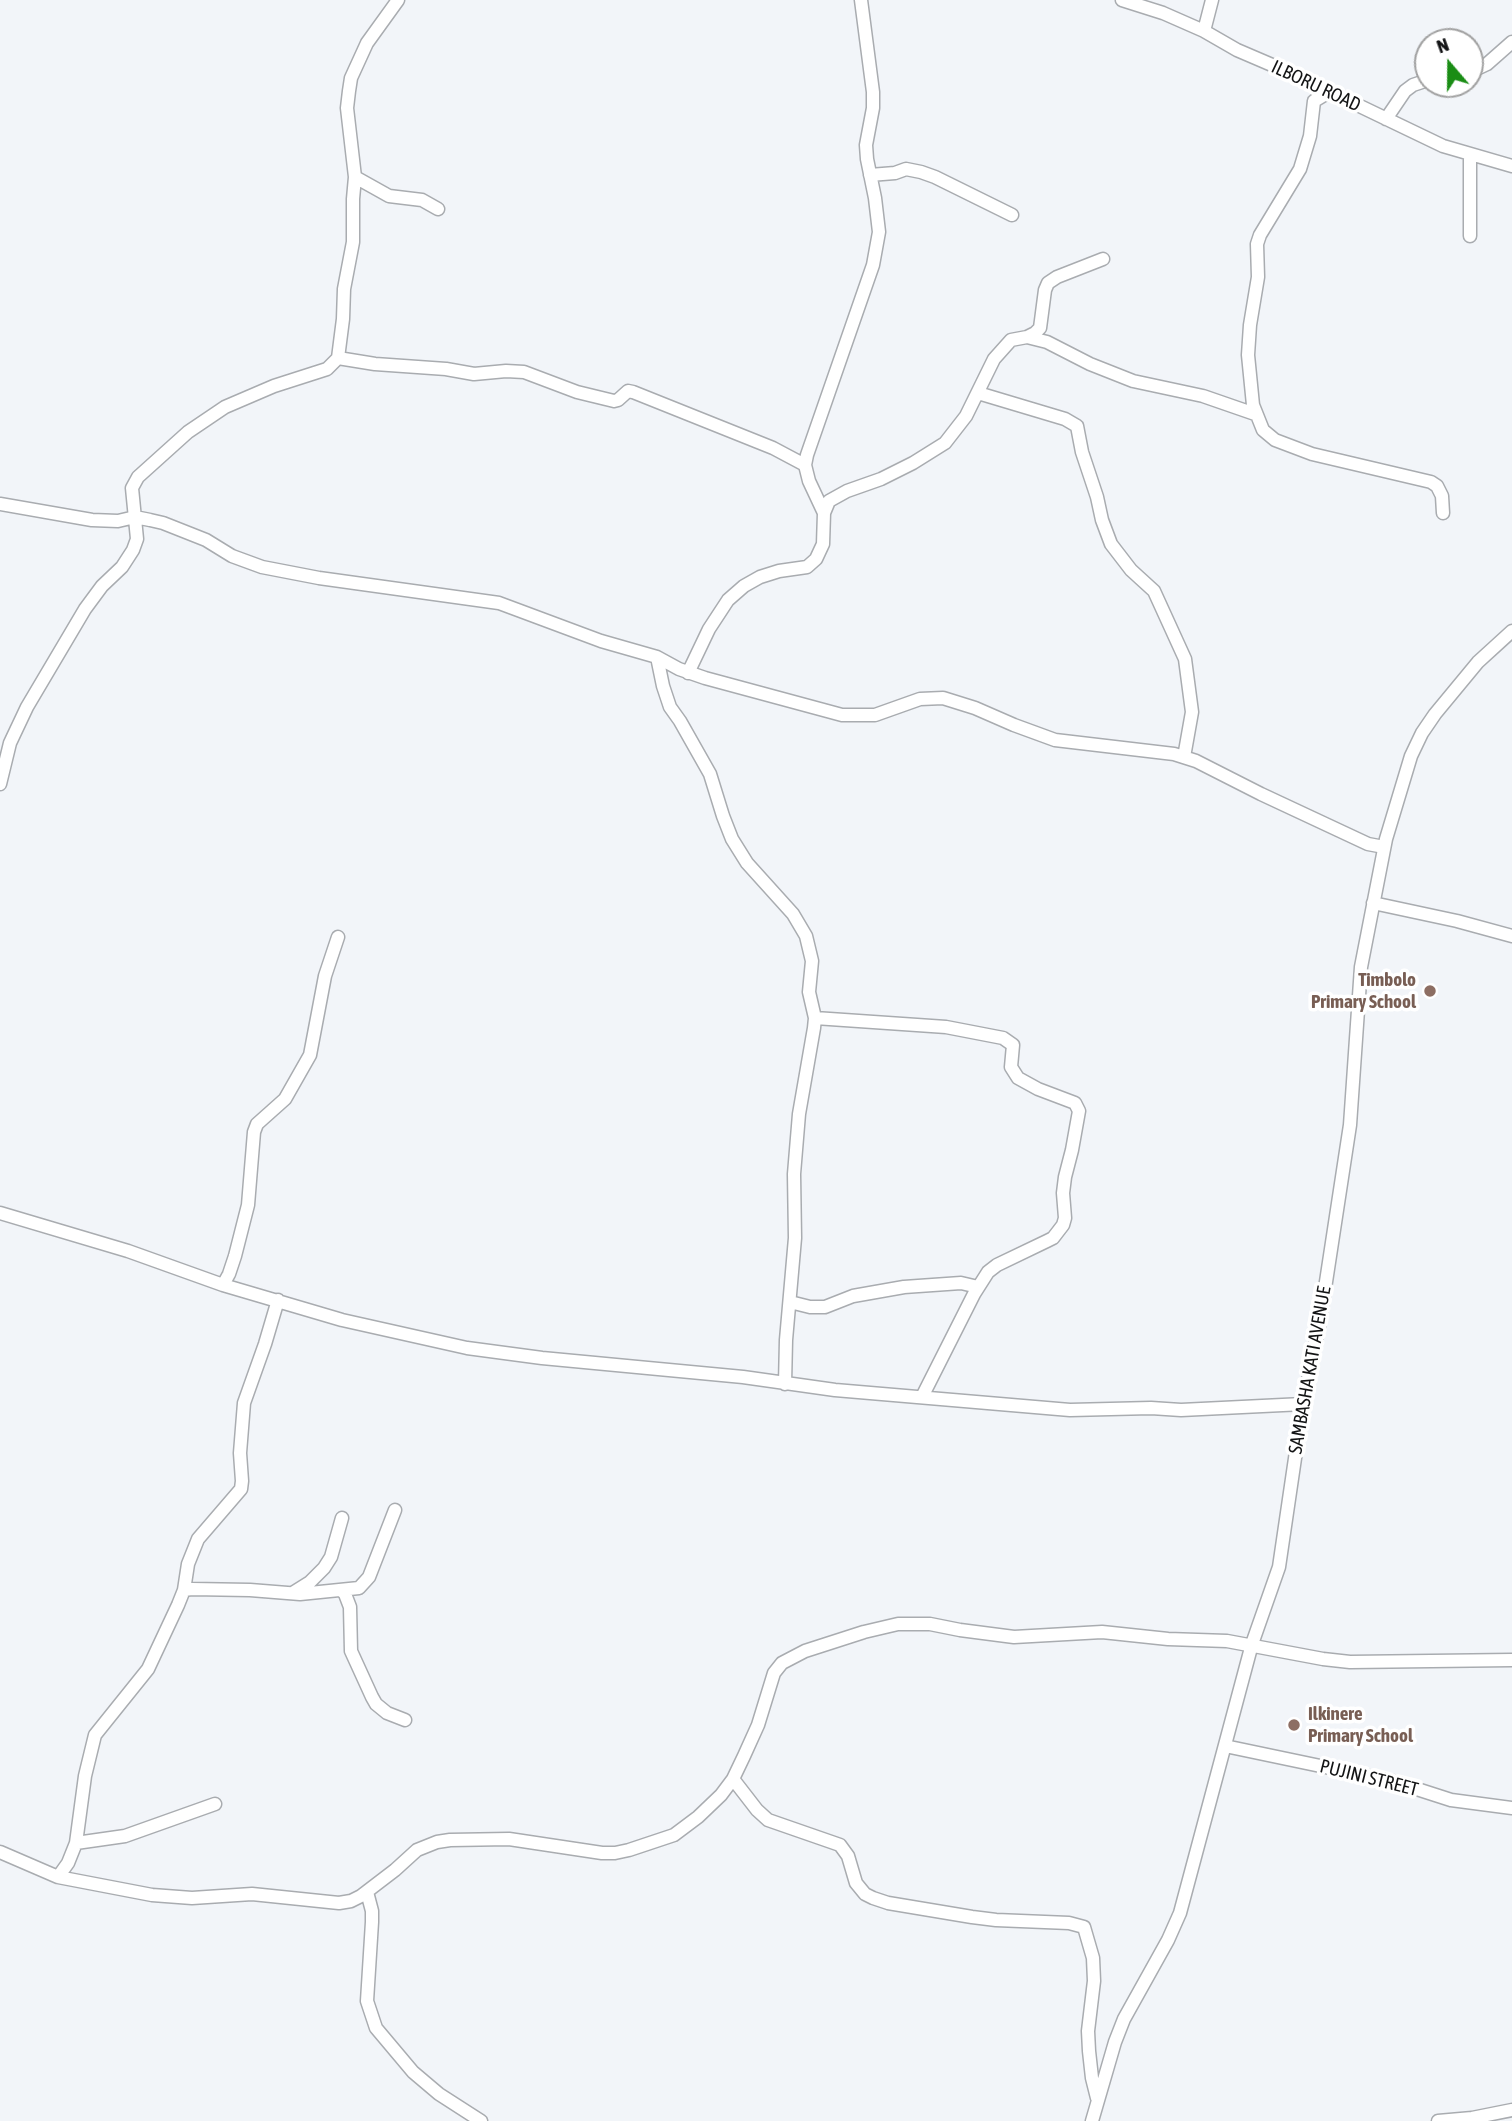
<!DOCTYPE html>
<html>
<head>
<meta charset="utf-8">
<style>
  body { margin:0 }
  #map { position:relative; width:1512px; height:2121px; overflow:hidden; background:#f2f5f9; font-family:"Asap Condensed",sans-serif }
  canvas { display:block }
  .north { position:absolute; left:1414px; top:28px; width:70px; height:70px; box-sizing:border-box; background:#fff; border:2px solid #a1a1a1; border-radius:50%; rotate:340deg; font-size:19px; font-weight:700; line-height:28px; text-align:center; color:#131415 }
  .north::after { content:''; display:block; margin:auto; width:24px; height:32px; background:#1a8d15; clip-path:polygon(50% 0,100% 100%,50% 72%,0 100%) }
</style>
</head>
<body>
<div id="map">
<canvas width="1512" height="2121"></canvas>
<div class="north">N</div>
</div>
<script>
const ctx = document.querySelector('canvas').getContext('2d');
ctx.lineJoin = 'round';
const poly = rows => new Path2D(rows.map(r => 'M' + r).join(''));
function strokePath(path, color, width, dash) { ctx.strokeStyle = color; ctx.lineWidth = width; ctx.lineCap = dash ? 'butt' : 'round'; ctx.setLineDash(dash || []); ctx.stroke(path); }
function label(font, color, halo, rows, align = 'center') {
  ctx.font = font + ' "Asap Condensed",sans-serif'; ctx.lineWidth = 7; ctx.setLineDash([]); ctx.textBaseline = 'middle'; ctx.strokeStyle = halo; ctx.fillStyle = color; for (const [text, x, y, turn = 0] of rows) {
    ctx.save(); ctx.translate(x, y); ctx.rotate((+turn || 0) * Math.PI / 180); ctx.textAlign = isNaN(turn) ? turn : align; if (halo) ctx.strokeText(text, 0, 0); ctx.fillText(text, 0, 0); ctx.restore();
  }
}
const minor = poly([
  [1122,0,1163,13,1204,31,1237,50,1293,74,1443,146,1512,166],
  [1204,31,1212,0],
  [1470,72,1487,64,1512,42],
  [1329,92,1314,101,1310,136,1300,169,1260,235,1257,244,1258,277,1250,325,1248,355,1253,405,1263,430,1275,440,1312,454,1431,482,1437,486,1442,496,1443,513],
  [1386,119,1405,91,1413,85,1428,80],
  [1470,155,1470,236],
  [870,175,895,173,906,169,921,172,935,177,1012,215],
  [355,177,389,196,422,200,438,209],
  [1027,337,1035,333,1040,328,1045,290,1048,283,1057,277,1103,259],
  [338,358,375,364,446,369,474,374,506,371,524,372,577,392,614,401,618,400,628,391,633,392,773,448,805,465],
  [978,393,1065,419,1077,426,1082,452,1097,497,1102,520,1111,544,1131,570,1154,591,1185,659,1192,712,1184,757],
  [0,504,92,520,118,521,135,517,150,520,163,523,206,540,232,556,262,567,319,578,499,603,601,641,657,657,679,669,705,678,842,715,875,715,920,699,943,698,975,708,1014,725,1055,740,1174,754,1196,761,1261,794,1368,844,1384,847],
  [824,513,809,481,805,465,807,455,873,265,879,232,875,198,867,159,866,145,873,108,873,92,861,0],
  [657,657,663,686,670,707,680,721,710,774,723,816,732,839,747,863,793,914,806,936,812,961,809,992,815,1018,814,1028,799,1114,794,1174,795,1238,786,1340,785,1384],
  [688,673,709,629,728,600,744,586,760,577,779,571,807,567,816,559,823,544,824,513,829,501,847,491,881,479,913,463,945,443,966,416,994,359,1011,340,1027,337,1047,342,1090,364,1133,381,1203,396,1255,414],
  [0,784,10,743,27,707,85,609,102,586,122,567,133,550,137,539,132,488,138,477,188,432,225,407,274,386,327,369,338,358,343,319,344,289,353,242,353,199,355,177,347,108,349,91,351,78,367,43,398,0],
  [1373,903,1457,921,1512,936],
  [815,1018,946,1027,1003,1038,1013,1045,1011,1067,1018,1078,1038,1089,1075,1103,1079,1111,1072,1150,1065,1177,1063,1193,1065,1218,1063,1225,1053,1238,1047,1241,997,1265,988,1272,974,1294,922,1397],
  [0,1213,128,1251,223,1285,342,1320,467,1348,542,1358,743,1377,835,1390,1070,1410,1151,1408,1181,1410,1303,1404],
  [223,1285,229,1274,235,1256,248,1205,254,1132,257,1124,285,1099,310,1055,325,976,338,937],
  [790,1302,810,1307,825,1307,853,1296,904,1287,961,1283,978,1287],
  [184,1590,192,1589,250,1590,300,1594,359,1588,369,1577,395,1510],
  [342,1591,345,1594,350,1607,351,1651,372,1697,376,1704,387,1713,405,1720],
  [294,1592,310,1582,324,1568,331,1557,342,1518],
  [1225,1746,1392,1781,1451,1800,1512,1808],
  [733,1779,757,1810,768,1820,840,1845,848,1856,856,1883,865,1894,873,1898,888,1903,972,1917,996,1920,1069,1923,1084,1927,1093,1958,1094,1981,1088,2031,1089,2051,1092,2078,1097,2098],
  [76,1843,125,1836,215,1804],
  [0,1852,58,1877,152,1895,192,1898,252,1894,339,1903,351,1901,361,1896,395,1870,417,1850,437,1842,450,1840,509,1839,602,1853,615,1853,629,1850,674,1835,698,1817,721,1795,733,1779,744,1756,758,1725,774,1673,782,1663,805,1651,864,1632,898,1624,930,1624,960,1630,1014,1637,1102,1632,1168,1639,1227,1641,1323,1659,1350,1662,1512,1660],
  [58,1877,68,1863,76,1843,85,1776,95,1735,148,1669,178,1605,184,1590,188,1564,198,1539,241,1489,242,1481,240,1453,244,1403,265,1344,278,1300],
  [367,1892,372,1911,372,1922,367,2001,376,2028,413,2072,439,2094,481,2121],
  [1092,2121,1115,2042,1124,2019,1168,1940,1180,1913,1252,1644,1279,1567,1303,1404,1320,1321,1350,1125,1361,967,1386,839,1411,756,1422,733,1435,714,1478,662,1512,631],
  [1438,2121,1472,2118,1512,2110]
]);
const markers = [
  [1430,991,7,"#8d6e63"],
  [1294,1725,7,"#8d6e63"]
];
const streetNames = [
  ["ILBORU ROAD",1316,86,25],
  ["SAMBASHA KATI AVENUE",1310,1370,-80],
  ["PUJINI STREET",1369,1778,14]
];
const educationNames = [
  ["Timbolo",1416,980],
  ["Primary School",1416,1002],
  ["Ilkinere",1308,1714,"left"],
  ["Primary School",1308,1736,"left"]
];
strokePath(minor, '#a9acb0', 15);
strokePath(minor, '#fff', 12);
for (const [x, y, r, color] of markers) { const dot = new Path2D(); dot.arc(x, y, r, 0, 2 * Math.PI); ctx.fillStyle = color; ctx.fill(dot); strokePath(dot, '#fff', 2.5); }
label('19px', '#131415', '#fff', streetNames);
label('bold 19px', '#785e54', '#fff', educationNames, 'right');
</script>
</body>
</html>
